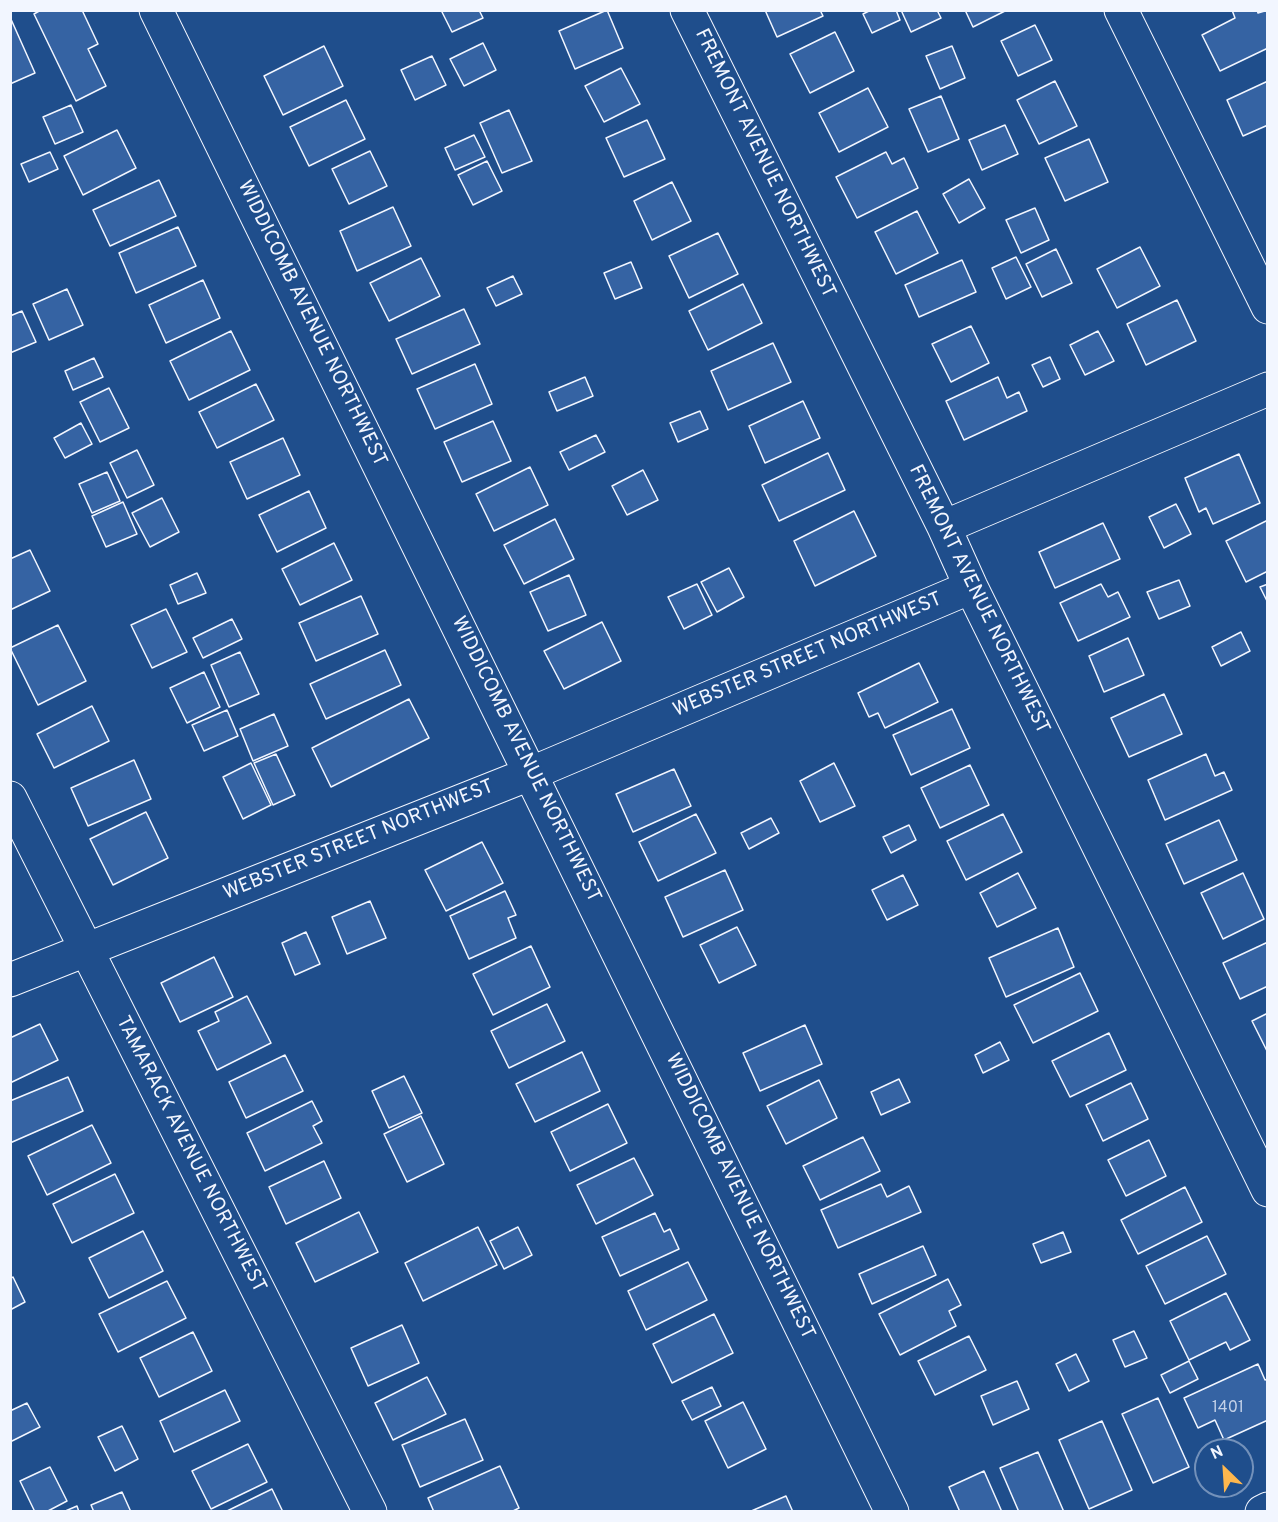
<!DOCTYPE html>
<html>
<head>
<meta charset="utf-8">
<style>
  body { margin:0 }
  #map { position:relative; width:1278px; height:1522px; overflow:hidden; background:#1f4e8c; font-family:Overpass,sans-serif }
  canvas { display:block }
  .frame { position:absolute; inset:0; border:12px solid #f2f6ff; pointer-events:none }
  .north { position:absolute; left:1194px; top:1438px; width:60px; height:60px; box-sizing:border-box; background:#1f4e8c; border:2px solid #7391ba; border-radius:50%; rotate:335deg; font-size:16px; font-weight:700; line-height:24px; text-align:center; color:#f2f6ff }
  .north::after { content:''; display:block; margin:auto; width:21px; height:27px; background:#ffb74d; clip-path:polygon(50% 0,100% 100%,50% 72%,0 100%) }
</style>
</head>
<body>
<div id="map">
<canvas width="1278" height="1522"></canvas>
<div class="frame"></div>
<div class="north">N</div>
</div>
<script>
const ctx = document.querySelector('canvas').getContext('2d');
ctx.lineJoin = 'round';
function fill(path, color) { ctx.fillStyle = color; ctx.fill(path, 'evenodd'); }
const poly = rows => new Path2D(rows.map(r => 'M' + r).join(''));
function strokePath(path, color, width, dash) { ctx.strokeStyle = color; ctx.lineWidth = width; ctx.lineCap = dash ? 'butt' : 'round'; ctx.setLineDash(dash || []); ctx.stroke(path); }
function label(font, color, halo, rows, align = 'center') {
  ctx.font = font + ' Overpass,sans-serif'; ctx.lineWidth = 4.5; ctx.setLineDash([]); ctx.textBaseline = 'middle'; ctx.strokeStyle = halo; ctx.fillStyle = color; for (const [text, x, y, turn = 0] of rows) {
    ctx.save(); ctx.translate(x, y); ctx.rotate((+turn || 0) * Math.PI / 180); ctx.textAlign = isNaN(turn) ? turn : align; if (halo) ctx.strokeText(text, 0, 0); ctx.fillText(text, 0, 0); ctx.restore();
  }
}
const building = poly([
  [41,10,82,10,98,44,88,49,106,86,76,101,34,14,41,10],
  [441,10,479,10,483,18,452,32,441,10],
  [607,10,623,48,575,69,559,31,607,10],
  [765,10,820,10,823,16,777,37,765,10],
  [871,10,896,10,900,20,872,33,863,14,871,10],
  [901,10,937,10,941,18,911,32,901,10],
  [965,10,1007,10,973,27,965,10],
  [1257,10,1258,13,1268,10,1268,48,1220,71,1202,35,1235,18,1232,10,1257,10],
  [10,17,35,73,10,84,10,17],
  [1035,25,1052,60,1018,76,1001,41,1035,25],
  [835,32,854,71,810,93,790,54,835,32],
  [483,43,496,70,464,86,450,59,483,43],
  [324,46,343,86,283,115,264,76,324,46],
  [952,46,965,78,940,89,926,56,952,46],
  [432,56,446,85,415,100,401,70,432,56],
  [621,68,640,104,604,122,585,86,621,68],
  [1055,81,1077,126,1039,144,1017,100,1055,81],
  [1268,81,1268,125,1243,136,1227,100,1268,81],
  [868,88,888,127,839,152,819,113,868,88],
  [941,96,959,139,928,152,909,109,941,96],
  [346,100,365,139,309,166,290,127,346,100],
  [71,105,83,132,55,144,43,117,71,105],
  [509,110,532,161,502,173,480,123,509,110],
  [647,120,665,159,624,177,606,138,647,120],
  [1005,125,1018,154,982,170,969,140,1005,125],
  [117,130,136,168,83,195,64,156,117,130],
  [474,135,485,157,455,170,445,148,474,135],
  [1089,139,1108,182,1065,201,1045,158,1089,139],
  [370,151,387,186,349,204,332,169,370,151],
  [50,152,58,169,29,182,21,164,50,152],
  [886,152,892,164,904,158,918,188,857,218,836,177,886,152],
  [487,161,502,191,473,205,458,175,487,161],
  [969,179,985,208,959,223,943,194,969,179],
  [159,180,176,216,110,246,93,210,159,180],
  [672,182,691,221,652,240,634,201,672,182],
  [393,207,411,246,357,271,340,231,393,207],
  [1035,208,1049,240,1021,253,1006,220,1035,208],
  [917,211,938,253,896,274,875,232,917,211],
  [178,227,196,266,136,293,119,253,178,227],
  [718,233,738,274,689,298,669,256,718,233],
  [1140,247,1160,286,1117,308,1097,269,1140,247],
  [1056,249,1072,283,1042,297,1026,264,1056,249],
  [1016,257,1031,287,1006,299,992,268,1016,257],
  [421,258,440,296,389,321,370,283,421,258],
  [962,260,976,292,919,317,905,285,962,260],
  [631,262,642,288,615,299,604,273,631,262],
  [513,276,522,294,496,306,487,288,513,276],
  [203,280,220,318,166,343,149,305,203,280],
  [743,284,762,323,708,350,689,311,743,284],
  [67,289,83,325,49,340,33,304,67,289],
  [1177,300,1196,341,1146,365,1127,324,1177,300],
  [464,309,480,344,412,374,396,339,464,309],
  [22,311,36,342,10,353,10,316,22,311],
  [971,326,989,363,951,382,932,344,971,326],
  [231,331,250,370,189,400,170,361,231,331],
  [1098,331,1114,361,1085,375,1070,345,1098,331],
  [773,343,791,382,728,410,711,371,773,343],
  [1050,357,1060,379,1043,387,1032,365,1050,357],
  [94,358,103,377,73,390,65,371,94,358],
  [475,364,492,404,435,429,417,389,475,364],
  [585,377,593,396,557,411,549,392,585,377],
  [998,377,1007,398,1019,392,1027,411,964,440,946,401,998,377],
  [256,384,274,420,217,448,199,412,256,384],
  [109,388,129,428,100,442,80,402,109,388],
  [803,401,820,438,765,463,749,426,803,401],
  [700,411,708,429,678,442,670,423,700,411],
  [493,421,511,461,462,482,444,442,493,421],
  [81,423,92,444,65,458,54,438,81,423],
  [596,435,605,452,569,470,560,452,596,435],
  [283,438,300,475,247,499,230,462,283,438],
  [137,450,154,485,127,498,110,463,137,450],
  [828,453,845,490,779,521,762,485,828,453],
  [1239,454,1260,503,1213,524,1206,508,1199,512,1185,478,1239,454],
  [530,467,548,505,494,531,476,494,530,467],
  [643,470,658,500,627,515,612,486,643,470],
  [107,472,120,501,92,513,79,484,107,472],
  [309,491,326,528,277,552,259,515,309,491],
  [162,498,179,532,150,547,132,513,162,498],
  [123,502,137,534,106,547,92,516,123,502],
  [1176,504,1191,534,1164,548,1149,517,1176,504],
  [854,511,876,556,815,586,794,541,854,511],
  [555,519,574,559,524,584,504,545,555,519],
  [1268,520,1268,571,1246,582,1226,541,1268,520],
  [1103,523,1120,559,1055,588,1039,552,1103,523],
  [334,543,352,580,300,605,282,569,334,543],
  [30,550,50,591,10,610,10,559,30,550],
  [729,568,744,597,717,612,701,582,729,568],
  [197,573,206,593,178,604,170,585,197,573],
  [569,575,586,615,548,631,530,592,569,575],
  [1179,580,1190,606,1159,619,1147,592,1179,580],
  [697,584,712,615,684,629,668,597,697,584],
  [1101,584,1108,597,1118,592,1130,617,1078,641,1060,603,1101,584],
  [1268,584,1268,603,1260,587,1268,584],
  [361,596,378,634,316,661,299,623,361,596],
  [166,609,187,652,152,668,131,625,166,609],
  [232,619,242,639,203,658,193,638,232,619],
  [602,622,621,661,564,689,544,651,602,622],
  [58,625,86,681,38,705,10,648,58,625],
  [1241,632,1250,651,1221,666,1212,647,1241,632],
  [1128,638,1144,675,1104,692,1089,656,1128,638],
  [385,650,401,685,326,719,310,684,385,650],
  [240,652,259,694,229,707,211,665,240,652],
  [919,663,938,702,885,728,878,713,869,717,858,693,919,663],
  [204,672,220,707,187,723,170,688,204,672],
  [1164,694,1182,734,1129,757,1111,718,1164,694],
  [409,699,429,738,331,787,312,748,409,699],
  [92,706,109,741,54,768,37,734,92,706],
  [952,709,970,748,911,775,893,735,952,709],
  [227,710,238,736,204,751,192,725,227,710],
  [274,714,288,746,253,761,240,729,274,714],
  [276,754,295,795,273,805,254,763,276,754],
  [1206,754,1215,776,1224,772,1232,790,1165,820,1148,780,1206,754],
  [134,760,151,799,88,826,71,788,134,760],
  [251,763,271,805,243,819,223,777,251,763],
  [834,763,855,806,820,822,800,781,834,763],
  [970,765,989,805,940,828,921,788,970,765],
  [674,769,691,806,633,832,616,794,674,769],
  [146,812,168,858,113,885,90,839,146,812],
  [696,814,716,853,658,881,639,842,696,814],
  [1003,814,1022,852,966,880,947,841,1003,814],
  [771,818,779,833,749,849,741,833,771,818],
  [1219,820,1237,860,1184,884,1166,844,1219,820],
  [909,825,916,840,891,853,883,837,909,825],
  [482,842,503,883,446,911,425,870,482,842],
  [725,870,743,910,683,937,665,897,725,870],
  [1018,873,1036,908,997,927,980,893,1018,873],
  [1243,873,1264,919,1223,939,1201,893,1243,873],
  [903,875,918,905,887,920,872,890,903,875],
  [505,891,516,915,508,918,516,938,469,959,450,916,505,891],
  [370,901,386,938,347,954,332,917,370,901],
  [737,927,756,965,719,983,700,945,737,927],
  [1058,928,1074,967,1006,997,989,958,1058,928],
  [306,932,320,964,295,975,282,943,306,932],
  [1268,942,1268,986,1240,999,1223,963,1268,942],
  [531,946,550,987,493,1015,473,974,531,946],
  [214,957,233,997,180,1022,161,983,214,957],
  [1080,973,1098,1011,1033,1043,1014,1005,1080,973],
  [247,996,271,1043,217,1070,198,1031,219,1021,215,1012,247,996],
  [547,1004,565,1041,509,1068,491,1031,547,1004],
  [1268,1013,1268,1053,1252,1021,1268,1013],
  [40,1024,58,1060,10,1083,10,1038,40,1024],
  [805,1025,822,1064,760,1091,743,1053,805,1025],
  [1109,1033,1126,1070,1070,1097,1052,1061,1109,1033],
  [1000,1042,1009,1060,983,1073,975,1055,1000,1042],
  [582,1052,600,1091,535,1122,516,1084,582,1052],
  [285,1055,303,1091,246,1118,229,1082,285,1055],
  [404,1076,422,1113,389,1128,372,1091,404,1076],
  [68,1077,83,1111,10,1143,10,1101,68,1077],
  [899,1079,910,1102,881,1115,871,1092,899,1079],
  [819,1080,837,1118,786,1144,767,1106,819,1080],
  [1131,1083,1148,1119,1103,1141,1086,1105,1131,1083],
  [312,1101,322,1121,313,1126,322,1143,265,1171,247,1133,312,1101],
  [608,1104,627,1143,570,1171,551,1132,608,1104],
  [421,1116,444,1164,407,1182,384,1134,421,1116],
  [92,1125,111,1163,47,1195,28,1156,92,1125],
  [863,1137,880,1171,820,1200,803,1166,863,1137],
  [1149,1140,1166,1176,1126,1196,1108,1160,1149,1140],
  [634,1158,653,1195,596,1224,577,1185,634,1158],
  [324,1161,341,1198,286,1224,269,1187,324,1161],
  [115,1174,134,1213,72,1243,53,1204,115,1174],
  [881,1184,887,1197,909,1186,921,1212,838,1248,821,1210,881,1184],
  [1185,1187,1202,1222,1138,1254,1121,1220,1185,1187],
  [359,1212,378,1252,315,1282,296,1243,359,1212],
  [655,1213,664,1232,670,1229,679,1249,620,1276,602,1237,655,1213],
  [478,1227,497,1265,423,1301,405,1263,478,1227],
  [518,1227,532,1255,504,1269,490,1241,518,1227],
  [143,1231,163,1271,109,1298,89,1258,143,1231],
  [1063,1232,1071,1252,1041,1263,1033,1244,1063,1232],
  [1207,1236,1226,1274,1165,1304,1146,1266,1207,1236],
  [923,1246,936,1275,872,1304,859,1274,923,1246],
  [688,1262,707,1300,646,1330,628,1291,688,1262],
  [13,1277,25,1302,10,1310,10,1279,13,1277],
  [948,1279,961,1305,949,1311,956,1326,900,1355,879,1314,948,1279],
  [167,1281,186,1318,118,1352,99,1314,167,1281],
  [1226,1293,1250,1340,1230,1350,1226,1342,1189,1360,1170,1321,1226,1293],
  [714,1314,733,1353,672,1383,653,1344,714,1314],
  [402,1325,419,1363,368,1386,351,1348,402,1325],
  [1134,1331,1147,1358,1125,1367,1113,1340,1134,1331],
  [193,1332,212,1371,159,1397,140,1358,193,1332],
  [969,1336,986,1370,935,1395,918,1361,969,1336],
  [1076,1354,1089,1381,1069,1391,1056,1364,1076,1354],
  [1189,1361,1198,1379,1170,1393,1161,1375,1189,1361],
  [1258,1364,1265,1380,1268,1379,1268,1420,1224,1440,1215,1420,1198,1428,1184,1398,1258,1364],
  [427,1377,446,1414,393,1440,375,1403,427,1377],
  [1017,1381,1029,1409,993,1425,981,1396,1017,1381],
  [712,1387,721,1406,692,1420,682,1401,712,1387],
  [225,1390,240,1421,174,1452,160,1421,225,1390],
  [1158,1398,1189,1467,1153,1483,1122,1414,1158,1398],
  [743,1402,766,1449,728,1468,705,1421,743,1402],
  [27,1403,40,1427,10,1442,10,1411,27,1403],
  [465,1419,483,1460,420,1487,402,1445,465,1419],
  [1102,1421,1132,1490,1089,1509,1059,1440,1102,1421],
  [122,1426,138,1459,115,1471,98,1437,122,1426],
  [248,1444,267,1482,211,1509,192,1471,248,1444],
  [1038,1452,1064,1512,1019,1512,1000,1468,1038,1452],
  [500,1466,519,1508,511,1512,434,1512,428,1498,500,1466],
  [50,1467,67,1501,46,1512,35,1512,20,1481,50,1467],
  [984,1471,1002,1512,960,1512,949,1487,984,1471],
  [272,1489,283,1512,225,1512,272,1489],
  [122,1492,131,1512,94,1512,91,1505,122,1492],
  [786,1496,793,1512,749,1512,786,1496],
  [77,1506,79,1512,63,1512,77,1506]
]);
const minor = poly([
  [156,10,892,1512],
  [687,10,944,527,971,587,1268,1190],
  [1121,10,1268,307],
  [944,527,1268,389],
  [10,798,370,1512],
  [10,980,532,773,971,587],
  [1262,1512,1268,1509]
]);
const numberNames = [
  ["1401",1228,1409]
];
const streetNames = [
  ["FREMONT AVENUE NORTHWEST",764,164,64],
  ["WIDDICOMB AVENUE NORTHWEST",311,324,64],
  ["FREMONT AVENUE NORTHWEST",978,600,64],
  ["WEBSTER STREET NORTHWEST",808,656,-23],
  ["WIDDICOMB AVENUE NORTHWEST",525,760,64],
  ["WEBSTER STREET NORTHWEST",359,841,-22],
  ["TAMARACK AVENUE NORTHWEST",190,1155,63],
  ["WIDDICOMB AVENUE NORTHWEST",739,1197,64]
];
fill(building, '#3563a3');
strokePath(building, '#f2f6ff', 1.5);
strokePath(minor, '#f2f6ff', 35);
strokePath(minor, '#1f4e8c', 33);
label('16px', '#c3d1e8', null, numberNames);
label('20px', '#f2f6ff', '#1f4e8c', streetNames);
</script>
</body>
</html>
